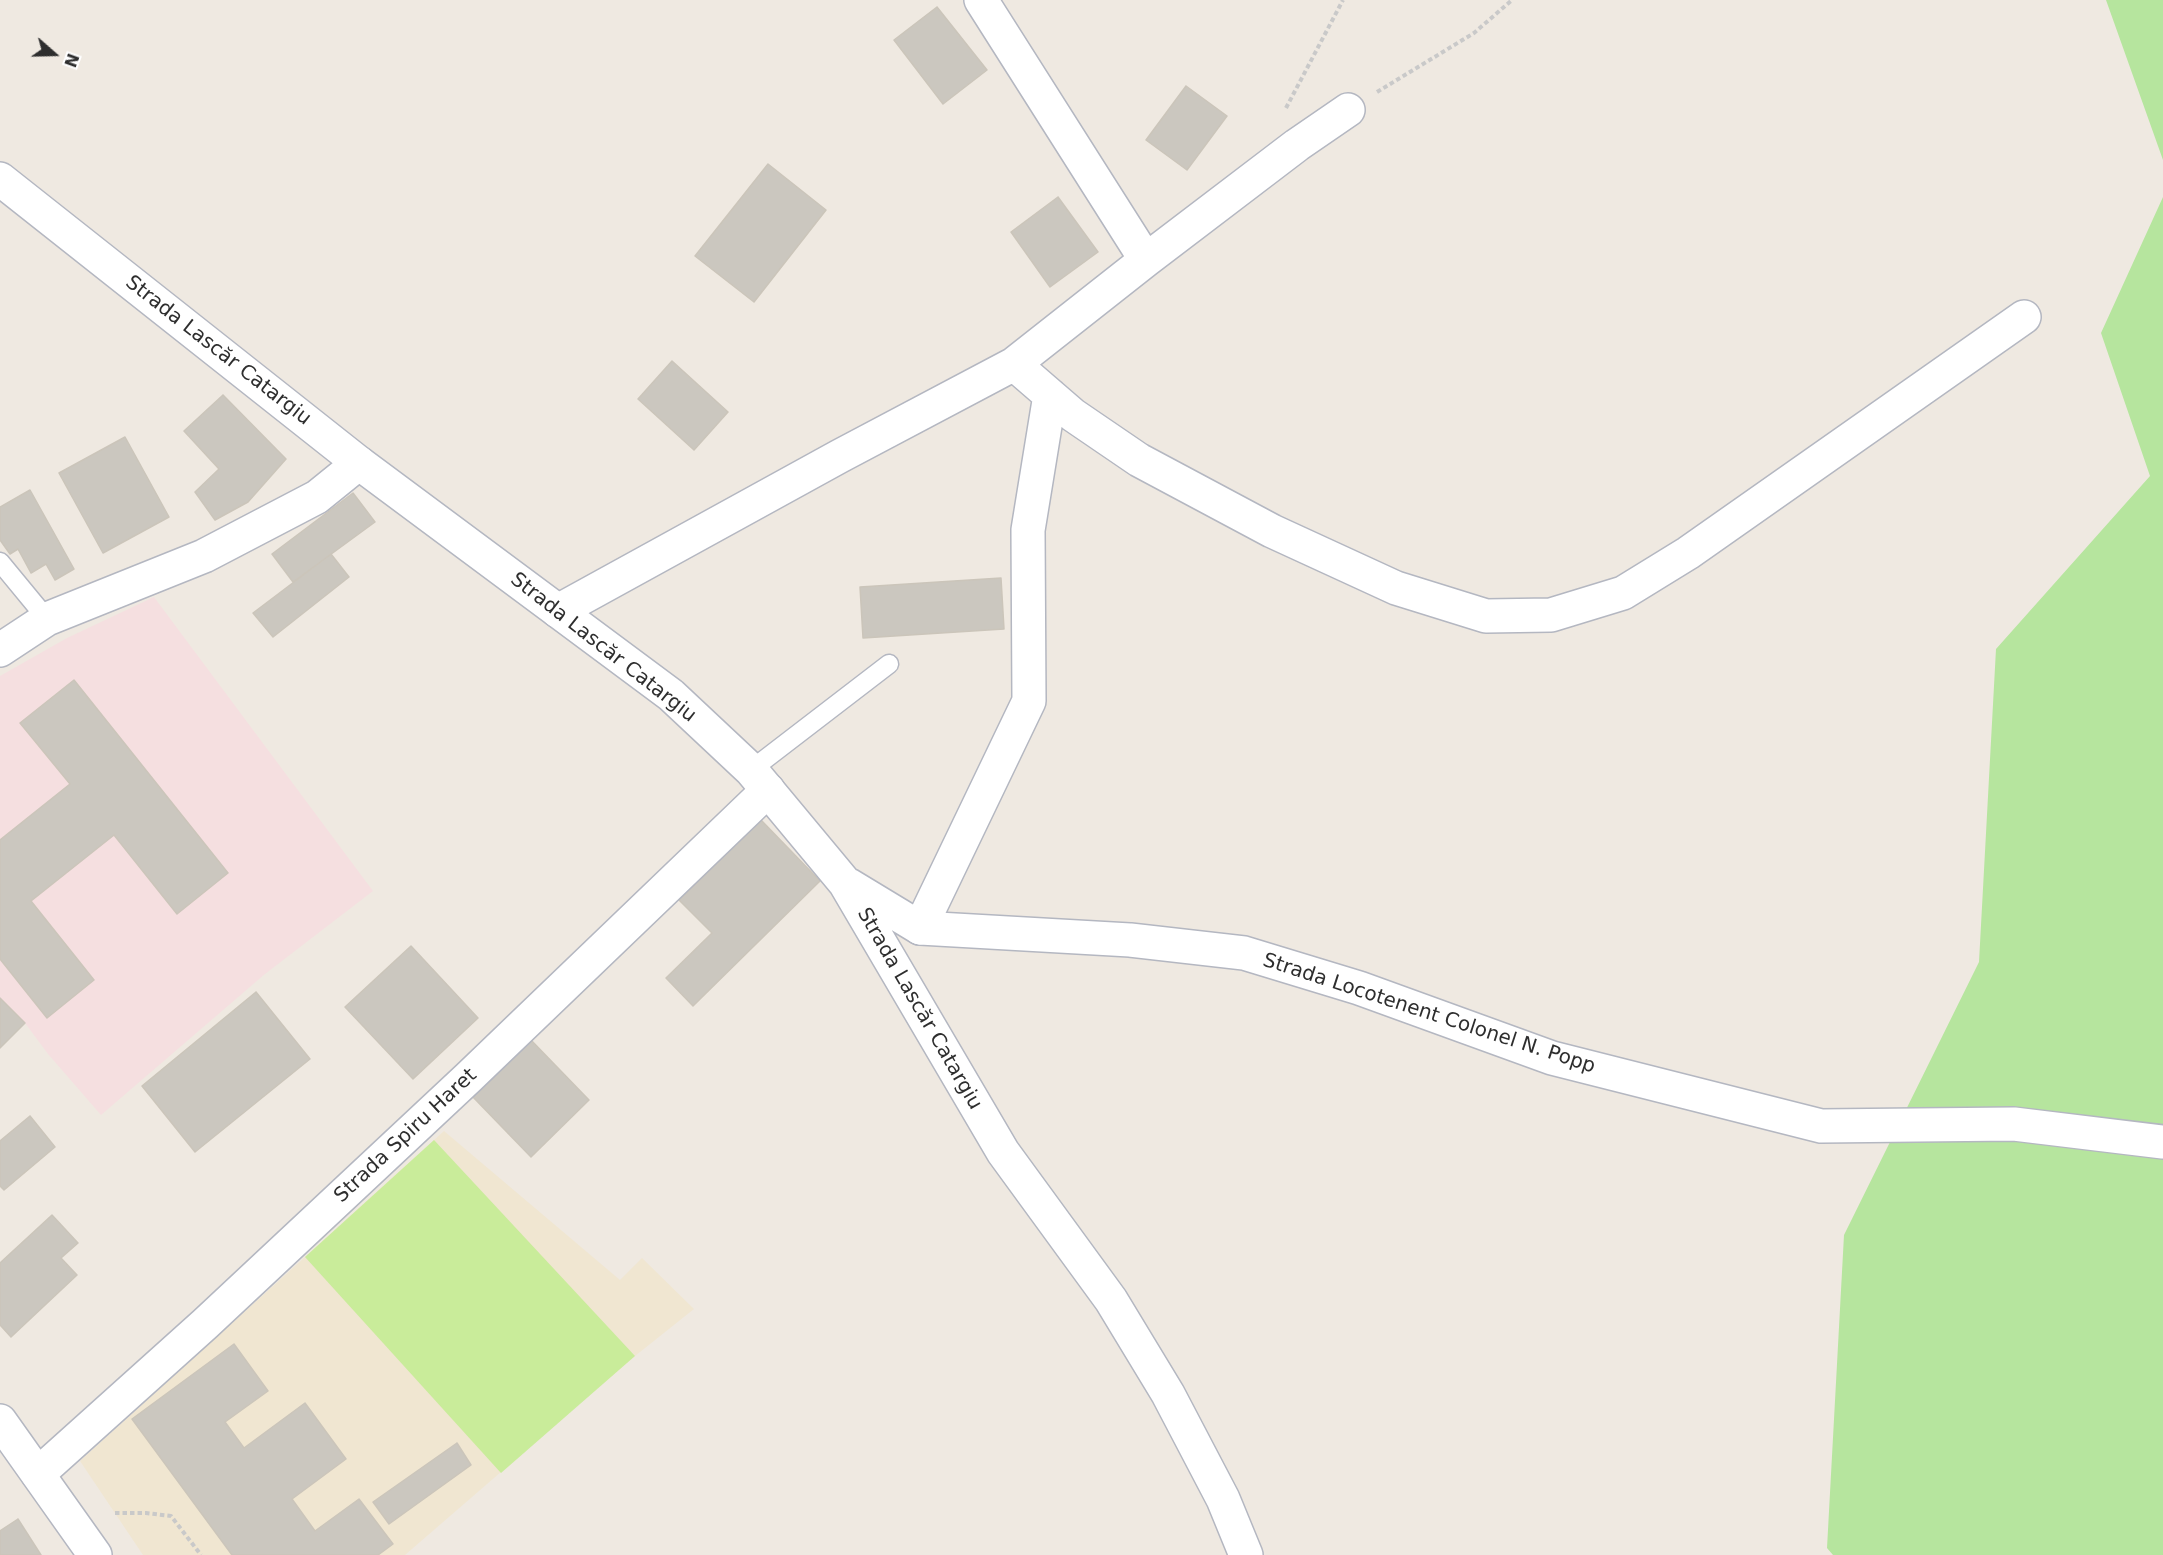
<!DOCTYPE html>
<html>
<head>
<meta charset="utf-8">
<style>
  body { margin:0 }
  #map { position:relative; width:2163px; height:1555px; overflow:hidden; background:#efe9e1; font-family:"DejaVu Sans",sans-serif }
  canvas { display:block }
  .north { position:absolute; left:24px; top:24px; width:60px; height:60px; -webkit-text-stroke:4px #fff; paint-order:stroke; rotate:110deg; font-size:16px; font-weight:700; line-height:24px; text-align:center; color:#2e2e2e }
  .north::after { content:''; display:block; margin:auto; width:21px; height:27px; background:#2e2e2e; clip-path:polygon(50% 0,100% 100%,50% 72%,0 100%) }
</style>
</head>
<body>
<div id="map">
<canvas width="2163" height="1555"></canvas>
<div class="north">N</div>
</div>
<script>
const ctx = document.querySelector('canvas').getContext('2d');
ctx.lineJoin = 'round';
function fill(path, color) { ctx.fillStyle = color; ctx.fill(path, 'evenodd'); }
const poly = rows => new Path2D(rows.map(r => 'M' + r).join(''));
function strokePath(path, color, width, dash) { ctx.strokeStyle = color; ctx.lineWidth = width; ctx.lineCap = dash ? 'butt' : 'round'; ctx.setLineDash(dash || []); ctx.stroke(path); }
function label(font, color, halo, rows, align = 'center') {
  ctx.font = font + ' "DejaVu Sans",sans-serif'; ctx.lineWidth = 5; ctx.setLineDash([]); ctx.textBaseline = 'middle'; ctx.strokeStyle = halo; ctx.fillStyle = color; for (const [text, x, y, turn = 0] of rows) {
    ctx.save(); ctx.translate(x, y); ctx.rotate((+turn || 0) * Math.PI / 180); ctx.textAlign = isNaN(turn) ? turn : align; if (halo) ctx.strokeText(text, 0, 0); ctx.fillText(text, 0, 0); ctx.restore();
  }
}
const education = poly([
  [444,1131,620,1280,642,1258,694,1309,635,1356,405,1555,143,1555,80,1461]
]);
const medical = poly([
  [154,597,373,891,265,974,101,1115,48,1054,25,1023,0,998,0,676,67,638]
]);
const green = poly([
  [2106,0,2163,0,2163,160],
  [2163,197,2163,1555,1833,1555,1827,1548,1844,1235,1979,962,1996,649,2150,476,2101,333]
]);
const pitch = poly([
  [434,1140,635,1356,501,1473,305,1257]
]);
const building = poly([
  [937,7,987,70,943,104,894,40,937,7],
  [1186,86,1227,116,1187,170,1146,140,1186,86],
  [768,164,826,210,754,302,695,256,768,164],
  [1058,197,1098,252,1050,287,1011,232,1058,197],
  [672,361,728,412,694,450,638,399,672,361],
  [223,395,286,459,248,502,215,520,195,492,219,469,184,431,223,395],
  [125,437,169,517,103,553,59,473,125,437],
  [30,490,74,569,55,580,46,564,31,573,18,549,10,554,0,540,0,507,30,490],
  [353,493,375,522,293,582,272,554,353,493],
  [331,554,349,577,273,637,253,613,331,554],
  [1001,578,1004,629,863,638,860,587,1001,578],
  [74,680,228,873,177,914,114,835,31,901,94,980,47,1018,0,959,0,840,70,784,20,723,74,680],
  [761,820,820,881,693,1006,666,978,712,933,679,900,761,820],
  [411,946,478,1018,413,1079,345,1007,411,946],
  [256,992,310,1059,195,1152,142,1086,256,992],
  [0,998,25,1023,0,1048,0,998],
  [529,1038,589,1100,531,1157,471,1095,529,1038],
  [30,1116,55,1147,4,1190,0,1186,0,1141,30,1116],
  [52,1215,78,1243,61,1258,77,1275,11,1337,0,1325,0,1263,52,1215],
  [234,1344,268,1391,225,1422,244,1448,305,1403,346,1459,292,1499,315,1531,359,1499,393,1544,378,1555,232,1555,132,1419,234,1344],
  [457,1443,471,1465,389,1524,373,1502,457,1443],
  [18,1519,41,1555,0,1555,0,1531,18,1519]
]);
const path = poly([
  [1377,92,1474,33,1512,0],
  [1286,108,1343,0],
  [115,1513,146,1513,171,1516,201,1555]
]);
const service = poly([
  [0,562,47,619],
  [751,770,889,664]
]);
const minor = poly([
  [981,0,1146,260],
  [1014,364,1073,415,1139,460,1272,531,1396,588,1486,616,1551,615,1623,593,1688,553,2024,317],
  [558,611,840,456,1014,364,1146,260,1297,145,1348,110],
  [0,650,47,619,204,556,317,497,359,463],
  [920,928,1029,701,1028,530,1050,395],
  [38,1474,205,1324,468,1078,768,790]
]);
const tertiary = poly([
  [0,1421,95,1555]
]);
const secondary = poly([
  [0,179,359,463,671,695,751,770,845,883,1003,1152,1111,1300,1168,1394,1223,1499,1246,1555],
  [849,885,920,928,1130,940,1244,953,1359,988,1552,1058,1821,1126,2014,1124,2163,1142]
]);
const streetNames = [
  ["Strada Lascăr Catargiu",218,351,38],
  ["Strada Lascăr Catargiu",603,648,38],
  ["Strada Lascăr Catargiu",919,1009,60],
  ["Strada Locotenent Colonel N. Popp",1429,1014,18],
  ["Strada Spiru Haret",406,1136,-43]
];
fill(education, '#f0e6d1');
fill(medical, '#f5dfe0');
fill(green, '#b6e59e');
fill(pitch, '#c9ec9a');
fill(building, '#cbc7bf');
strokePath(building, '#cbc5ba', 1.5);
strokePath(service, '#b4b7c1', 21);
strokePath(minor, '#b4b7c1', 36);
strokePath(tertiary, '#b4b7c1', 36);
strokePath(secondary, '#b4b7c1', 36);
strokePath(path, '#c9c9c9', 4, [4.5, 3]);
strokePath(service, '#fff', 18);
strokePath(minor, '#fff', 33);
strokePath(tertiary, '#fff', 33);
strokePath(secondary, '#fff', 33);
label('20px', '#2e2e2e', '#fff', streetNames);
</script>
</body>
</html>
